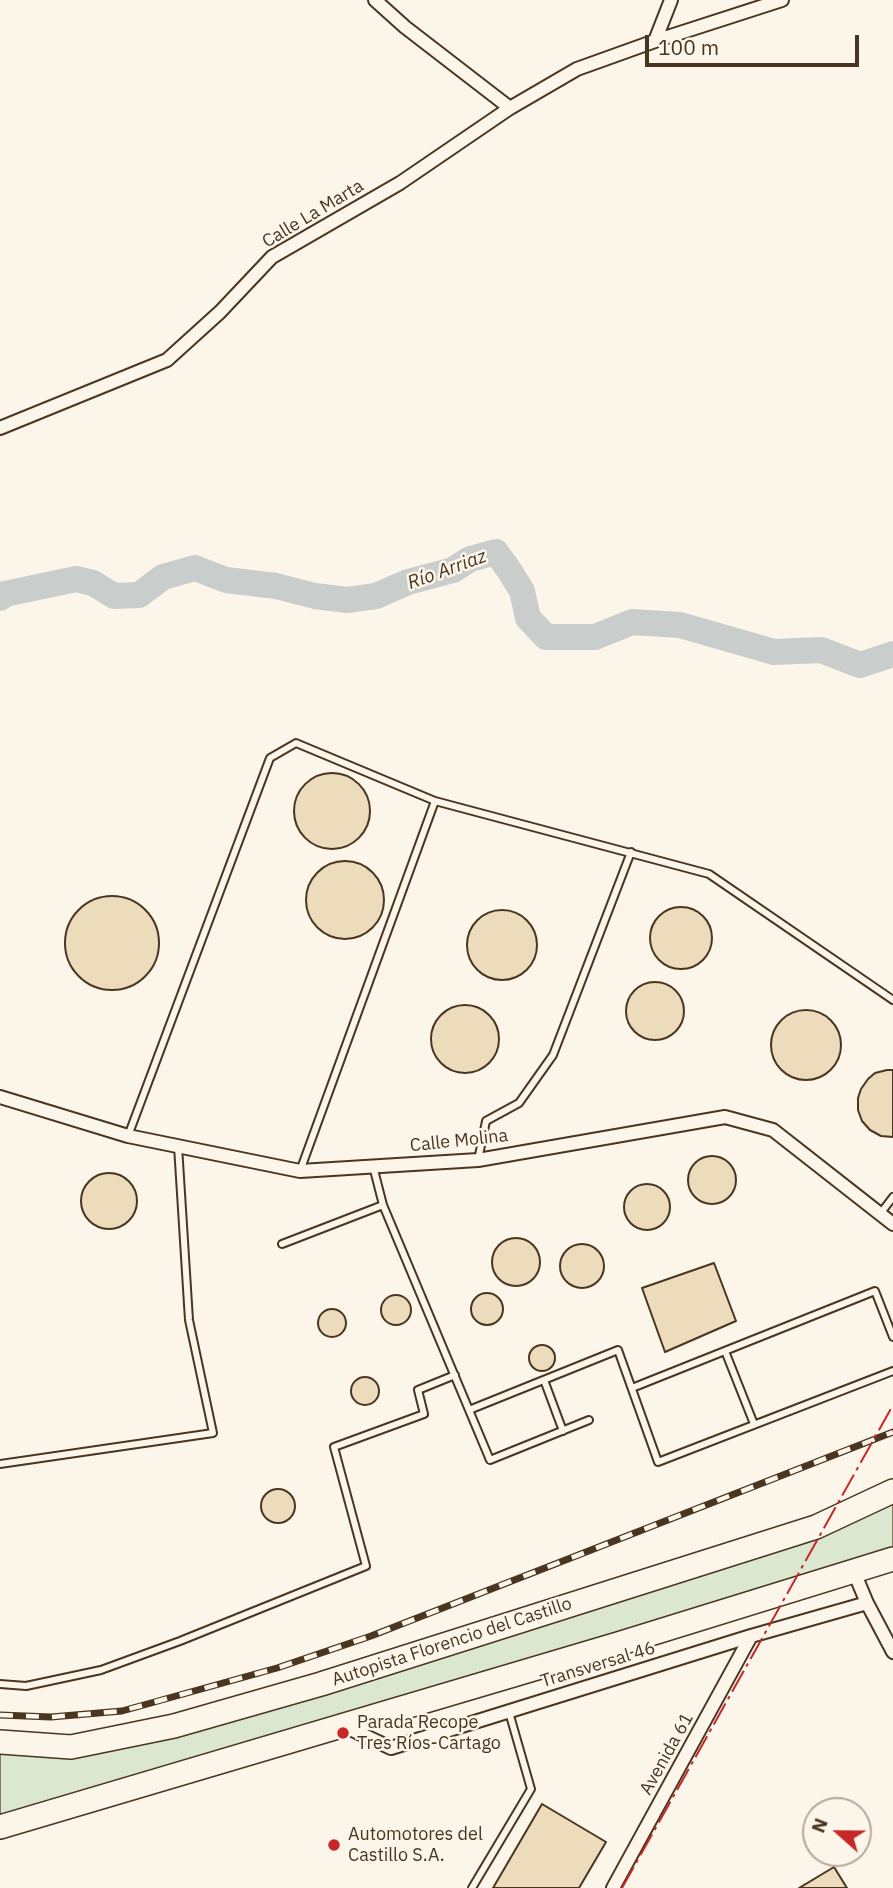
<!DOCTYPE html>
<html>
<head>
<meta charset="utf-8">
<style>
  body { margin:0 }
  #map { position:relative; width:893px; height:1888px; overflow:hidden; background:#fbf6e9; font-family:"IBM Plex Sans",sans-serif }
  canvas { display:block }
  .north { position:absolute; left:802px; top:1797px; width:70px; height:70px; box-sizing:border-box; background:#fbf6e9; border:2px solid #b4a999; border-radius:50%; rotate:291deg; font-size:19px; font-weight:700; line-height:28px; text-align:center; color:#4a3520 }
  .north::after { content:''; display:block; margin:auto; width:24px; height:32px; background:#c62828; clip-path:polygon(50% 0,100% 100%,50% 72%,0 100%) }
  .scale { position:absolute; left:645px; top:35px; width:214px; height:32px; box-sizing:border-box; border:4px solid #4a3520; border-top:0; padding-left:9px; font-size:21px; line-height:24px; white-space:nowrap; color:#4a3520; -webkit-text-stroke:5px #fbf6e9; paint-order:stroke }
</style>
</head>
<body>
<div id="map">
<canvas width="893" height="1888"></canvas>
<div class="north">N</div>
<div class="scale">100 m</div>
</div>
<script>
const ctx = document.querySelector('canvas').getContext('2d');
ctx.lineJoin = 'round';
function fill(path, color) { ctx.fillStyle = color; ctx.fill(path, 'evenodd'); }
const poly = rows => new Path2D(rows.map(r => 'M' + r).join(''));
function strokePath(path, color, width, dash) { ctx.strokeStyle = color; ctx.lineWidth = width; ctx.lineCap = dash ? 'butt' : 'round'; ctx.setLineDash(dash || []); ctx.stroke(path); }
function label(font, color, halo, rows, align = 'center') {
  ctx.font = font + ' "IBM Plex Sans",sans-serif'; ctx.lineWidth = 5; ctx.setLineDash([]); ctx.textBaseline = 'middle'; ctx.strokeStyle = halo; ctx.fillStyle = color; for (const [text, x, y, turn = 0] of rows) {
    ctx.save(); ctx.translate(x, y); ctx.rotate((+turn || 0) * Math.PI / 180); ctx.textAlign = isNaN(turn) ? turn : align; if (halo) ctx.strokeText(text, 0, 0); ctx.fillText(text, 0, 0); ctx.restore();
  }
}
const green = poly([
  [893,1491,893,1557,0,1818,0,1742,72,1747,233,1708,893,1491]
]);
const river = poly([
  [0,598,5,594,76,579,93,583,114,596,139,595,163,577,195,568,226,580,276,586,315,596,347,600,376,596,408,582,453,570,470,559,496,552,509,570,522,591,528,618,546,637,595,637,632,622,680,625,774,652,821,650,860,665,893,654]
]);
const building = poly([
  '294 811a38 38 0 1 1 76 0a38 38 0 1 1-76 0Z',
  '306 900a39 39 0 1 1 78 0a39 39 0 1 1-78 0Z',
  '65 943a47 47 0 1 1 94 0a47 47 0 1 1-94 0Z',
  '650 938a31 31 0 1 1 62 0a31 31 0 1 1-62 0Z',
  '467 945a35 35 0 1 1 70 0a35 35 0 1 1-70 0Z',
  '626 1011a29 29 0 1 1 58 0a29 29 0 1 1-58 0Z',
  '431 1039a34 34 0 1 1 68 0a34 34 0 1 1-68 0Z',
  '771 1045a35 35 0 1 1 70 0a35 35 0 1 1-70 0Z',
  [887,1070,893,1070,893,1137,881,1136,870,1130,862,1121,858,1110,858,1098,861,1089,868,1079,875,1073,887,1070],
  '688 1180a24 24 0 1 1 48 0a24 24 0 1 1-48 0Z',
  '81 1201a28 28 0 1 1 56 0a28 28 0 1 1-56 0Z',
  '624 1207a23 23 0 1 1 46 0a23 23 0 1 1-46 0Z',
  '492 1262a24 24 0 1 1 48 0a24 24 0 1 1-48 0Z',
  '560 1266a22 22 0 1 1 44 0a22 22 0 1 1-44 0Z',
  [714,1263,736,1321,665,1352,642,1288,714,1263],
  '471 1309a16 16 0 1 1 32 0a16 16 0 1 1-32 0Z',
  '381 1310a15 15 0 1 1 30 0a15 15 0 1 1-30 0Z',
  '318 1323a14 14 0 1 1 28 0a14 14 0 1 1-28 0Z',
  '529 1358a13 13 0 1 1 26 0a13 13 0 1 1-26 0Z',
  '351 1391a14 14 0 1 1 28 0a14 14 0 1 1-28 0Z',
  '261 1506a17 17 0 1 1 34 0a17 17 0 1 1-34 0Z',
  [542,1804,606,1842,579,1888,493,1888,542,1804],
  [834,1867,847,1888,799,1888,834,1867]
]);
const lane = poly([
  [128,1136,270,758,296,743,435,801,709,874,893,1000],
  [478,1160,486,1121,519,1103,553,1055,631,852],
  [373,1166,383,1205,490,1460,589,1420],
  [300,1171,435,801],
  [880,1214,893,1197],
  [282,1244,383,1205],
  [725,1351,754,1424],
  [544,1380,563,1431],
  [632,1388,875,1291,893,1337],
  [469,1410,618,1350,658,1462,893,1371],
  [0,1464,213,1433,189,1320,178,1146],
  [0,1684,26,1686,101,1670,180,1641,366,1566,334,1447,424,1414,418,1390,455,1375],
  [472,1888,531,1789,509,1712]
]);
const street = poly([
  [375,0,405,27,510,108],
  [655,41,671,0],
  [0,428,167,360,220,312,272,257,400,183,510,108,577,69,655,41,782,0],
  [0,1097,128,1136,300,1171,478,1160,725,1117,773,1130,893,1224],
  [854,1572,867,1603,893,1652],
  [346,1727,391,1748,751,1636,867,1603],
  [613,1888,751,1636]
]);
const highway = poly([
  [0,1742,71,1747,174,1726,321,1684,816,1527,893,1491],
  [0,1827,618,1644,893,1559]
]);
const rail = poly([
  [0,1715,51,1717,122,1711,277,1668,371,1636,893,1432]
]);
const power = poly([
  [622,1888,893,1405]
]);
const markers = [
  [343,1733,7,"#c62828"],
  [334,1845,7,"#c62828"]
];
const streetNames = [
  ["Calle La Marta",313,214,-31],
  ["Calle Molina",459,1141,-6],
  ["Autopista Florencio del Castillo",452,1642,-18],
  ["Transversal 46",598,1665,-17],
  ["Avenida 61",667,1754,-61]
];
const poiNames = [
  ["Parada Recope",357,1723],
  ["Tres Ríos-Cartago",357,1744],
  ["Automotores del",348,1835],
  ["Castillo S.A.",348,1856]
];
const waterNames = [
  ["Río Arriaz",447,570,-20]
];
fill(green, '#dce7d0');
strokePath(green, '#887966', 2);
strokePath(river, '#c9cecd', 26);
fill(building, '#ecdcbc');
strokePath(building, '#4a3520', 2);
strokePath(lane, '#4a3520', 10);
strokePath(street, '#4a3520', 16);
strokePath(highway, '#4a3520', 26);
strokePath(lane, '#fbf6e9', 6);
strokePath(street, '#fbf6e9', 12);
strokePath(highway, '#fbf6e9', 23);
strokePath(rail, '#4a3520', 7);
strokePath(rail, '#fbf6e9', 4.5, [13]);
strokePath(power, '#c62828', 2, [24, 5, 3.5, 5]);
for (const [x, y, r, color] of markers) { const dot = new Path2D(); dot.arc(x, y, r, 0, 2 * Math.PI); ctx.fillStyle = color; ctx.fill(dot); strokePath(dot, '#fbf6e9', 2.5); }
label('18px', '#4a3520', '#fbf6e9', streetNames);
label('18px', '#4a3520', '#fbf6e9', poiNames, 'left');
label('italic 19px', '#4a3520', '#fbf6e9', waterNames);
</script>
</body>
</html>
